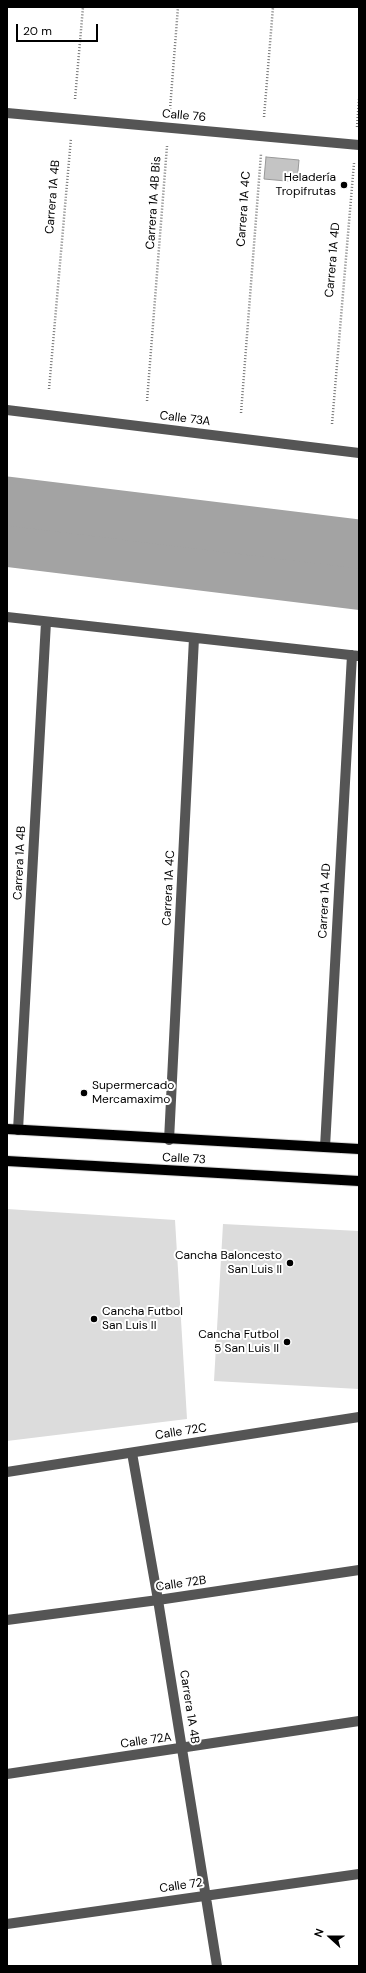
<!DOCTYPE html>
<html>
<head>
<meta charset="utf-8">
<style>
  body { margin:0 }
  #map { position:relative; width:366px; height:1973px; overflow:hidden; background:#fff; font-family:"DM Sans",sans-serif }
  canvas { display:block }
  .frame { position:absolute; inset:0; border:8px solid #000; pointer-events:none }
  .north { position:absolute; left:310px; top:1917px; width:40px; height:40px; -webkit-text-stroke:3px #fff; paint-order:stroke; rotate:291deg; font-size:11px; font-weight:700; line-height:16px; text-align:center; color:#000 }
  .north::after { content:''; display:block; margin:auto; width:14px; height:18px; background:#000; clip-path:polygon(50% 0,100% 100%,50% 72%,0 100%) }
  .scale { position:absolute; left:16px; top:24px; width:82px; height:18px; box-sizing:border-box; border:2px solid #000; border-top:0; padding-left:5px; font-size:12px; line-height:14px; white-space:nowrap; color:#000; -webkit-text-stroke:3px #fff; paint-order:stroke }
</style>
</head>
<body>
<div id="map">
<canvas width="366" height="1973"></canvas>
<div class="frame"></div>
<div class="north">N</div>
<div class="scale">20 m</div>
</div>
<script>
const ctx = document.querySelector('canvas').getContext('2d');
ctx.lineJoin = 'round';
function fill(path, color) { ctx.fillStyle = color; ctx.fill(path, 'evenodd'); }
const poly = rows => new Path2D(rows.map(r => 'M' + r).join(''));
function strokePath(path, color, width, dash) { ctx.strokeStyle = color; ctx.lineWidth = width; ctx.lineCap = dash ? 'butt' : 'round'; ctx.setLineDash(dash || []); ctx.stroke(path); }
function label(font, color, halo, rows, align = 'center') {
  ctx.font = font + ' "DM Sans",sans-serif'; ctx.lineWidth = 4; ctx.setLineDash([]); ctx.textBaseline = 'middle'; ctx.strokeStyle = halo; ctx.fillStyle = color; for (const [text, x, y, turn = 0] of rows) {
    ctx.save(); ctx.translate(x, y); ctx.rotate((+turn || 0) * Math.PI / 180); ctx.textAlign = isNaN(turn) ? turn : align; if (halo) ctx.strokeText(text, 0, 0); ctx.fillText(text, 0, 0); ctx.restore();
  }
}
const green = poly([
  [7,1209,175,1220,187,1419,7,1441],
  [223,1224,359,1231,359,1389,214,1381]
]);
const water = poly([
  [7,518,359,561,359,610,7,567]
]);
const river = poly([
  [7,501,359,544]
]);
const building = poly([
  [266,157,299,160,297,182,264,179,266,157]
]);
const path = poly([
  [75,99,83,7],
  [170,109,178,7],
  [264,117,273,7],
  [357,127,359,99],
  [49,389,71,138],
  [147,401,167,146],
  [241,413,261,154],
  [332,424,354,163]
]);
const minor = poly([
  [7,113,359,145],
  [7,410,359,453],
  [7,617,359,656],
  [18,1130,46,622],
  [169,1140,194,638],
  [325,1147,352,655],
  [132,1453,158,1600,217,1966],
  [7,1472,359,1417],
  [7,1620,158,1600,359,1570],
  [7,1774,359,1721],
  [7,1924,359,1874]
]);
const major = poly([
  [7,1129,359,1149],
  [7,1161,359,1181]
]);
const markers = [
  [344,185,4,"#000"],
  [84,1093,4,"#000"],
  [290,1263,4,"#000"],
  [94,1319,4,"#000"],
  [287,1342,4,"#000"]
];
const streetNames = [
  ["Calle 76",184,116,5],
  ["Carrera 1A 4B",53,197,-85],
  ["Carrera 1A 4B Bis",154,203,-86],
  ["Carrera 1A 4C",244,209,-86],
  ["Carrera 1A 4D",333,260,-85],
  ["Calle 73A",185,419,7],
  ["Carrera 1A 4B",20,863,-87],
  ["Carrera 1A 4C",169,888,-87],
  ["Carrera 1A 4D",325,901,-87],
  ["Calle 73",184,1159,3],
  ["Calle 72C",181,1432,-9],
  ["Calle 72B",181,1584,-8],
  ["Carrera 1A 4B",189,1707,81],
  ["Calle 72A",146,1741,-8],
  ["Calle 72",181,1886,-8]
];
const poiNames = [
  ["Heladería",336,178],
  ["Tropifrutas",336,192],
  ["Supermercado",92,1086,"left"],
  ["Mercamaximo",92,1100,"left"],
  ["Cancha Baloncesto",282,1256],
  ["San Luis II",282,1270],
  ["Cancha Futbol",102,1312,"left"],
  ["San Luis II",102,1326,"left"],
  ["Cancha Futbol",279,1335],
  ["5 San Luis II",279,1349]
];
fill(green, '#dcdcdc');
fill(water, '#a3a3a3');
strokePath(river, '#a3a3a3', 49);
fill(building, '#c4c4c4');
strokePath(building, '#999', 1);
strokePath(major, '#dbdbdb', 12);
strokePath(path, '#777', 2.5, [1, 2]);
strokePath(minor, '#555', 10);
strokePath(major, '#000', 10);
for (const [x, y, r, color] of markers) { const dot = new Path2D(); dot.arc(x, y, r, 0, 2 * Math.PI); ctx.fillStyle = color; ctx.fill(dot); strokePath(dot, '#fff', 1.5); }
label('12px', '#000', '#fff', streetNames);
label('12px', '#000', '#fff', poiNames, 'right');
</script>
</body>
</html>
